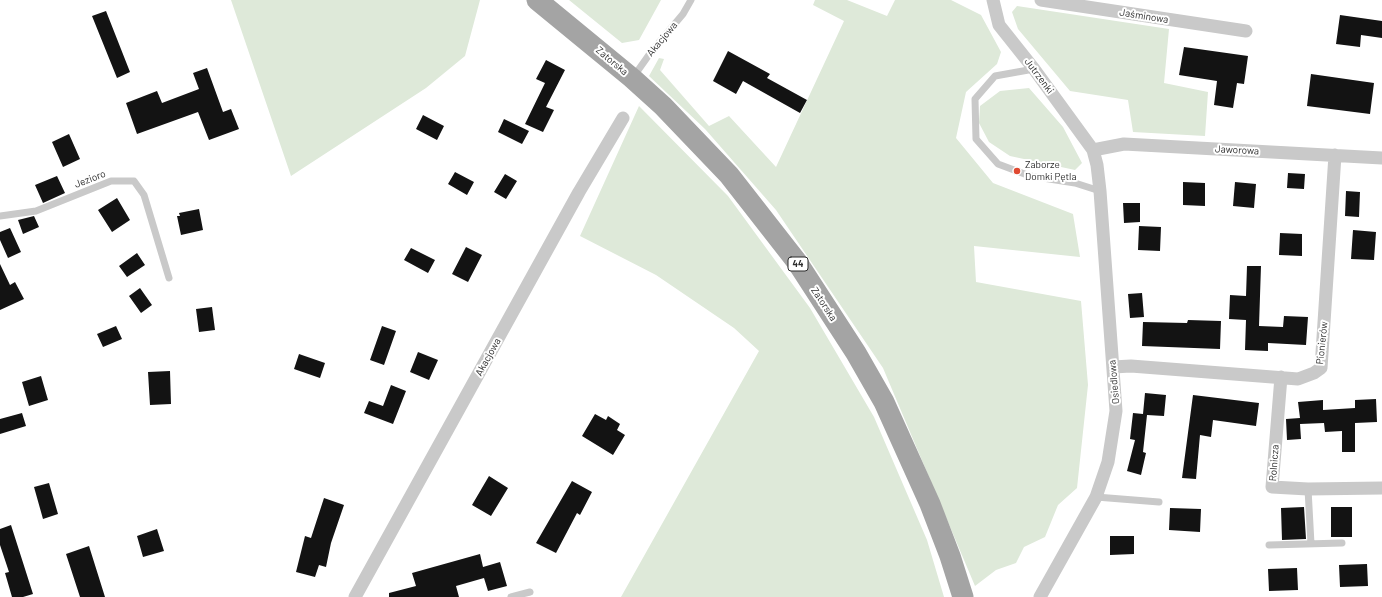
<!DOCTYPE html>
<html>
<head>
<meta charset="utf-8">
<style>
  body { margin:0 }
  canvas { display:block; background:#fff }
</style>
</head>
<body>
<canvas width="1382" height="597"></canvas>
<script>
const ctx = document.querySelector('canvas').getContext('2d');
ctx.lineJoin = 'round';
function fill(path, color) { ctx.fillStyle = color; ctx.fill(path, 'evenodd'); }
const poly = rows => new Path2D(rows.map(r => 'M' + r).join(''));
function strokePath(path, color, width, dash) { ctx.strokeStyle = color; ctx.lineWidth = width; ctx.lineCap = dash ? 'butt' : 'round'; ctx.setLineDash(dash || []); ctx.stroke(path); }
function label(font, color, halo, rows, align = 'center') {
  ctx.font = font + ' Barlow,sans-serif'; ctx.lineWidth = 4; ctx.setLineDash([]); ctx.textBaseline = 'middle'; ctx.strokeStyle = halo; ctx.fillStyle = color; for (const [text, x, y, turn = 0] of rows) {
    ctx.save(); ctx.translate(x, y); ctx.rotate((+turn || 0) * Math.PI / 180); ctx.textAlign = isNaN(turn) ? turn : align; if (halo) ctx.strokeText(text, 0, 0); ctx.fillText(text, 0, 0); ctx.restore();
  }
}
const green = poly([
  [231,0,480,0,465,56,426,88,291,176],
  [569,0,661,0,639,40,622,43],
  [815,0,847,0,887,16,895,0,951,0,981,15,1001,52,997,64,966,92,956,138,993,183,1073,214,1080,257,974,246,976,282,1081,301,1088,385,1077,488,1058,505,1045,537,1024,547,1016,563,996,570,975,586,883,368,776,210,705,129,649,76,659,58,664,59,660,70,709,126,729,116,776,167,844,21,813,5],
  [1017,6,1169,29,1164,83,1208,92,1205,136,1133,132,1128,100,1070,91,1018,29,1012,12],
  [1029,88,1063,127,1082,163,1075,170,1010,156,989,142,979,123,980,106,1000,91],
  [639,106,728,196,810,308,874,417,927,540,944,597,621,597,759,351,734,328,656,275,580,236]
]);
const building = poly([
  [106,11,130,72,117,78,92,16],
  [1340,15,1382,21,1382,38,1361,35,1360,47,1336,44],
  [1184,47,1248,56,1244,84,1237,83,1233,108,1214,105,1217,81,1179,75],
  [728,51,770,74,767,78,807,100,800,113,743,81,736,94,713,81],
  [546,60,565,70,546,107,554,110,543,132,525,124,545,83,536,79],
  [207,68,223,112,231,109,239,129,209,140,198,112,137,134,126,103,157,91,162,103,199,89,193,73],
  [1311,74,1374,83,1370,114,1307,106],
  [423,115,444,126,437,140,416,129],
  [504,119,529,131,522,144,498,132],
  [69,134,80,159,63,167,52,142],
  [455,172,474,182,467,195,448,184],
  [1288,173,1305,174,1304,189,1287,188],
  [505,174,517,181,506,199,494,192],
  [57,176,65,193,43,203,35,185],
  [1183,182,1205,183,1205,206,1183,205],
  [1235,182,1256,184,1254,208,1233,206],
  [1346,191,1360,192,1359,217,1345,216],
  [117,198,130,220,112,232,98,210],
  [1123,203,1140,203,1140,222,1124,223],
  [199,209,203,230,181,235,177,216,180,216,179,213],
  [34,216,39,227,23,234,18,220],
  [1139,226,1161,227,1160,251,1138,250],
  [10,228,21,252,8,258,0,240,0,232],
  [1353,230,1376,232,1374,260,1351,259],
  [1280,233,1302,234,1302,256,1279,255],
  [466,247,482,255,468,282,452,274],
  [411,248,435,260,428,273,404,260],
  [137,253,145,265,127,277,119,266],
  [0,264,10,285,15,282,24,299,0,310],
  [1247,266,1261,266,1259,326,1283,327,1284,316,1308,317,1306,345,1268,343,1268,351,1245,350,1246,320,1229,319,1230,295,1246,296],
  [140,288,152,305,141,313,129,296],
  [1142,293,1144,317,1130,318,1128,294],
  [212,307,215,330,199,332,196,309],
  [1188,320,1221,321,1220,349,1142,346,1143,322,1187,323],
  [116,326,122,339,103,347,97,334],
  [382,326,396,331,384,365,370,360],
  [418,352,438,360,429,380,410,372],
  [299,354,325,363,320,378,294,369],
  [170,371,171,404,150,405,148,372],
  [41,376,48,400,29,406,22,382],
  [391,385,406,391,393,424,364,413,369,401,383,406],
  [1145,393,1166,395,1164,416,1147,415,1143,452,1146,453,1141,475,1127,471,1135,440,1130,439,1133,413,1143,414],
  [1193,395,1259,403,1256,426,1213,420,1211,437,1200,435,1196,479,1182,478],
  [1376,399,1377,422,1355,423,1355,452,1342,452,1342,431,1325,432,1324,423,1300,424,1301,439,1287,440,1286,419,1300,418,1298,402,1323,400,1323,410,1355,408,1355,400],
  [22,413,26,426,0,434,0,419],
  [595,414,606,420,608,416,620,424,617,430,625,435,613,455,582,436],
  [489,476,508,488,491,516,472,505],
  [572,481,592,492,580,515,577,513,556,553,536,543],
  [49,483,58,514,43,519,34,487],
  [324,498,344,505,331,543,326,567,319,565,315,577,296,572,305,536,311,538],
  [1304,507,1306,539,1282,540,1281,508],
  [1331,507,1352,507,1352,537,1331,537],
  [1170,508,1201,509,1200,532,1169,530],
  [11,525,33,594,23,597,12,597,5,573,9,572,0,545,0,529],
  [157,529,164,551,143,557,137,536],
  [1110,536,1134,536,1134,554,1110,555],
  [89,546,105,597,80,597,66,554],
  [480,554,483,567,500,562,507,586,488,591,484,578,456,586,459,597,389,597,389,593,416,586,412,573],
  [1367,564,1368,586,1340,587,1339,565],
  [1297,568,1298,590,1269,591,1268,569]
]);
const service = poly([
  [1034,69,995,76,975,99,976,139,998,164,1030,176,1075,183,1100,191],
  [634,76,651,52,683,14,691,0],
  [0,216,36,211,111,181,134,181,144,195,169,278],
  [1308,489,1311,544],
  [1096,497,1159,502],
  [1269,545,1342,543],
  [511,597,530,592]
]);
const minor = poly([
  [993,0,999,25,1034,69,1093,150,1097,165,1100,191,1116,411,1108,462,1096,497,1040,597],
  [1041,0,1246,31],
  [1093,150,1124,144,1382,158],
  [1113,367,1131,366,1298,379,1314,373,1321,368,1335,155],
  [1281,377,1272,487,1308,489,1382,488],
  [355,597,579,192,623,118]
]);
const primary = poly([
  [537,0,632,78,663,106,729,175,797,262,856,353,884,402,930,504,950,556,963,597]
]);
const markers = [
  [1017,171,4,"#e04931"]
];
const shields = [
  [798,264,20]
];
const shieldNames = [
  ["44",798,264]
];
const streetNames = [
  ["Jaśminowa",1144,16,9],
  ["Akacjowa",662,39,-50],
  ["Zatorska",612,61,40],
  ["Jutrzenki",1039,76,53],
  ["Jaworowa",1237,150,3],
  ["Jezioro",90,179,-21],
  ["Zatorska",824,304,57],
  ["Pionierów",1322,343,-84],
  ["Akacjowa",488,357,-61],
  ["Osiedlowa",1114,382,-95],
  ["Rolnicza",1274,463,-86]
];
const poiNames = [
  ["Zaborze",1025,165],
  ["Domki Pętla",1025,177]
];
fill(green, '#dee9d9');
fill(building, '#131313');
strokePath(service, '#c9c9c9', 7);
strokePath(minor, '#c9c9c9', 13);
strokePath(primary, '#a4a4a4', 21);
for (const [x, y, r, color] of markers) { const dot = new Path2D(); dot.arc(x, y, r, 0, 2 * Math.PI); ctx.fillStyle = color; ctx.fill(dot); strokePath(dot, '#fff', 1.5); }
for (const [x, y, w] of shields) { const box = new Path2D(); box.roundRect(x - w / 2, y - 7, w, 14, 3); ctx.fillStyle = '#fff'; ctx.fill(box); strokePath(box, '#2c2c2c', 1); }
label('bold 9px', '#2c2c2c', null, shieldNames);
label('10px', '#2c2c2c', '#fff', streetNames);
label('10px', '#2c2c2c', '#fff', poiNames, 'left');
</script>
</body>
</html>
